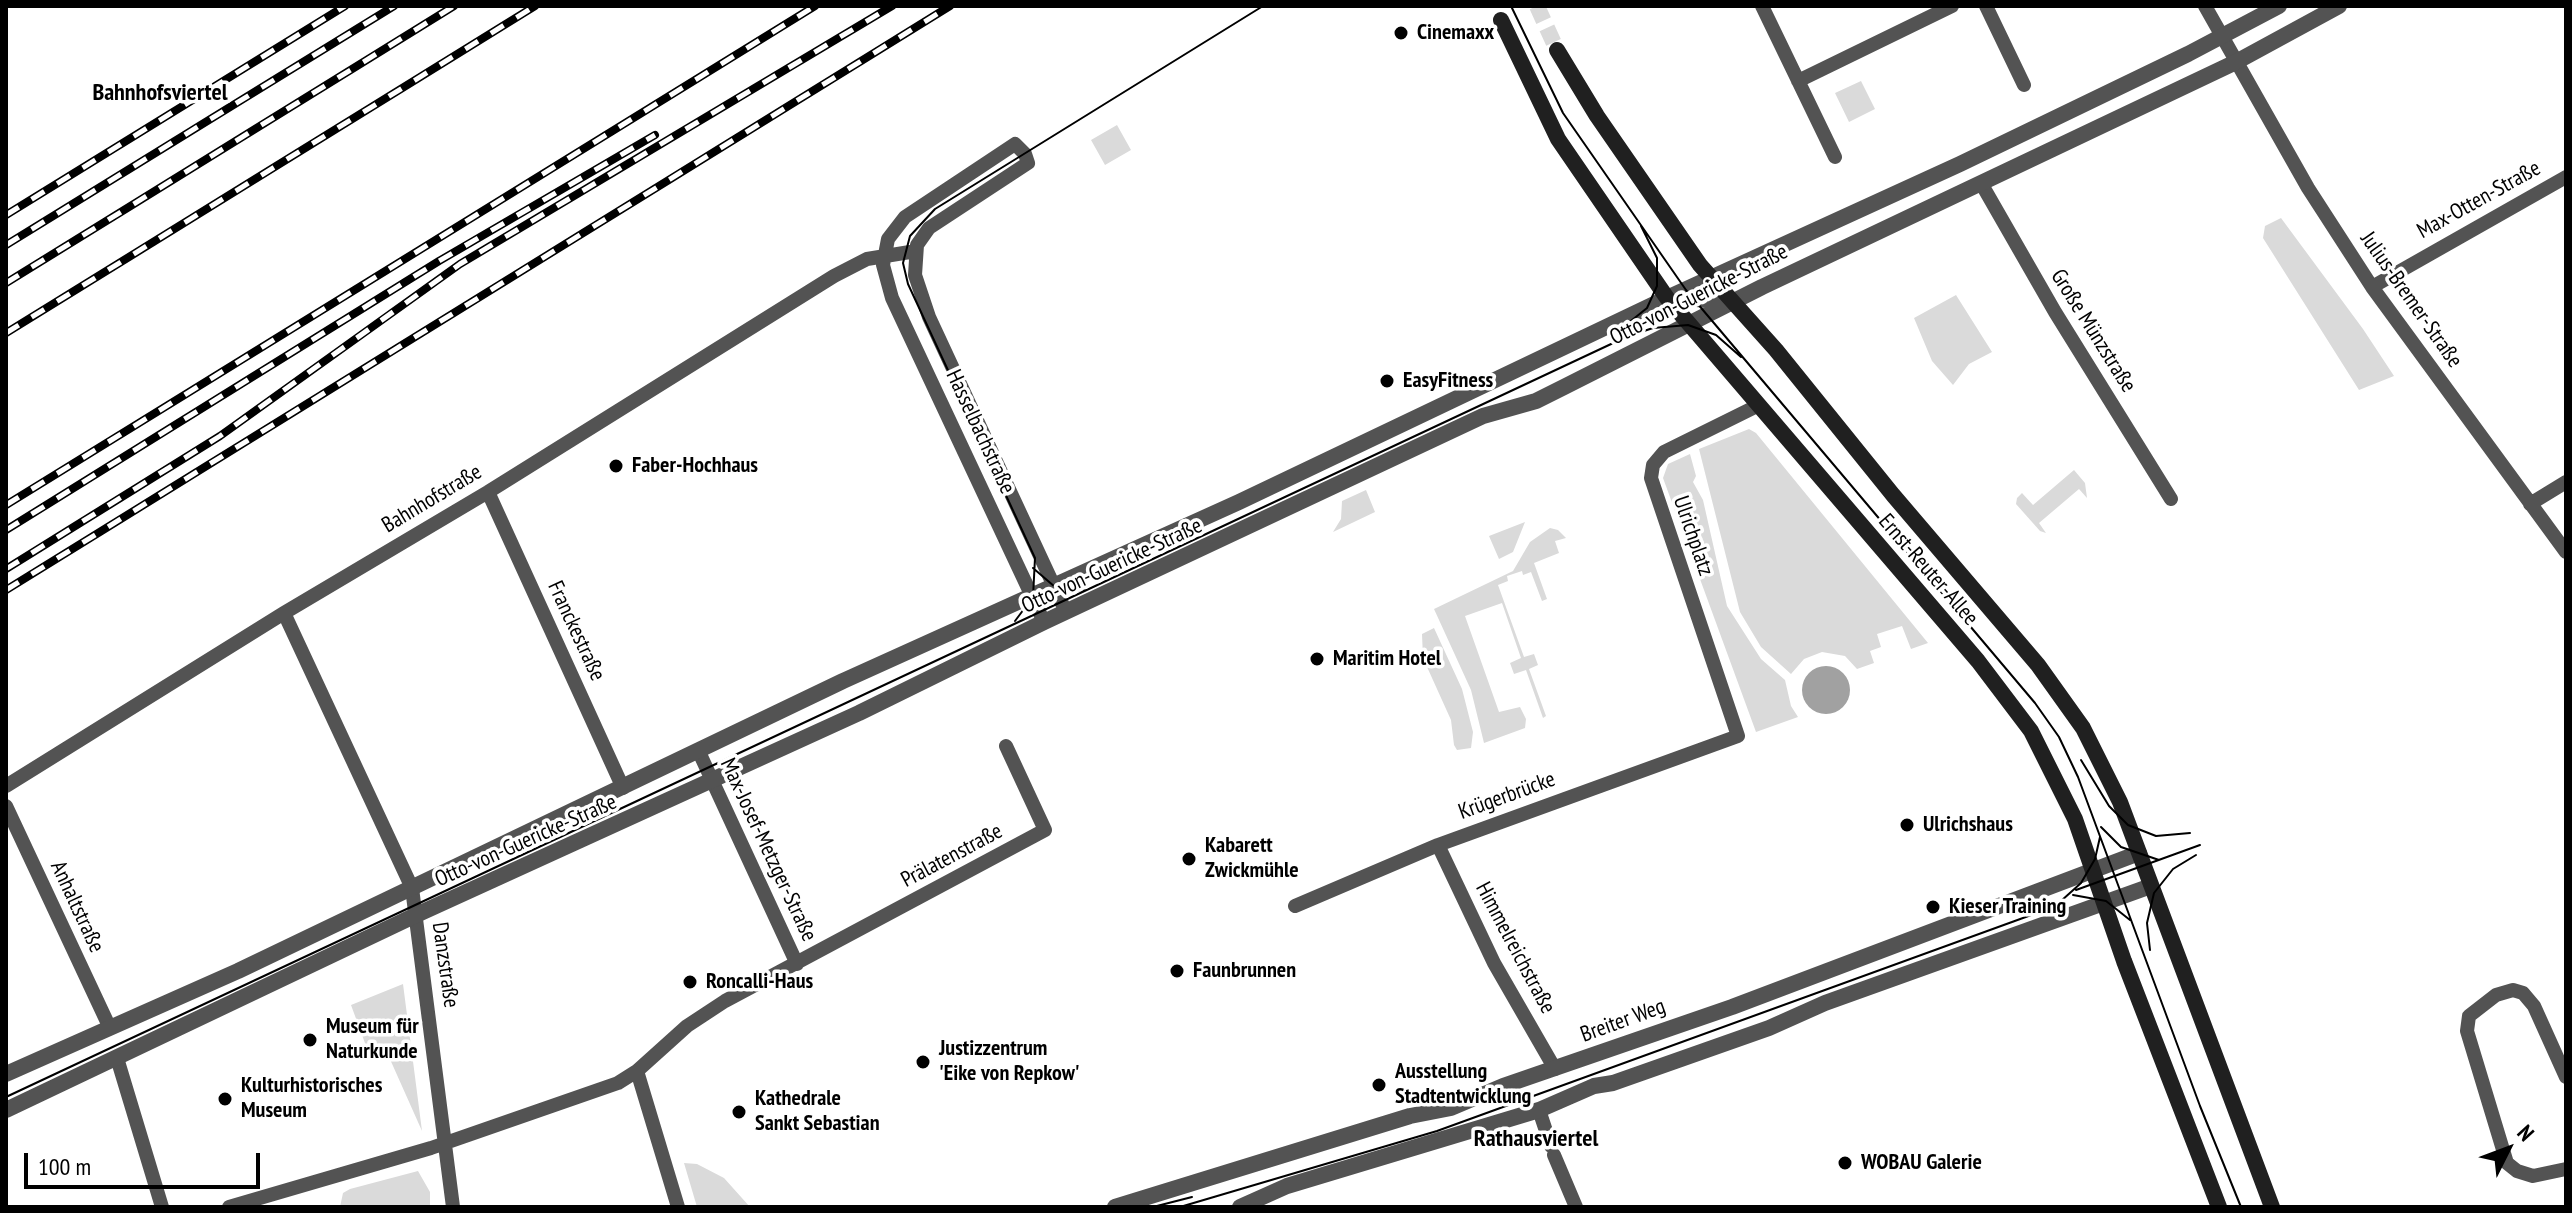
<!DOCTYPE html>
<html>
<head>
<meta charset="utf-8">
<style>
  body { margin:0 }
  #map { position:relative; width:2572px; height:1213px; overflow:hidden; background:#fff; font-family:"PT Sans Narrow",sans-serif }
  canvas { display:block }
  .frame { position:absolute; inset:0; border:8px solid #000; pointer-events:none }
  .north { position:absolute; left:2468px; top:1109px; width:80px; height:80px; -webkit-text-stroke:6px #fff; paint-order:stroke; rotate:48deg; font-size:22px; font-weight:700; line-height:32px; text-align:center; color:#000 }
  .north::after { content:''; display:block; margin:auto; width:28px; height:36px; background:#000; clip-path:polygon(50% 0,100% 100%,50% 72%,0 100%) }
  .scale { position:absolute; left:24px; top:1153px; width:236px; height:36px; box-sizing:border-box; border:4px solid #000; border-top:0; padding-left:10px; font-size:24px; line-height:28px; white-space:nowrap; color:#000; -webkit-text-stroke:6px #fff; paint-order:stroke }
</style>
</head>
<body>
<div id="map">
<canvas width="2572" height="1213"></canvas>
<div class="frame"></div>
<div class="north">N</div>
<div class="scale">100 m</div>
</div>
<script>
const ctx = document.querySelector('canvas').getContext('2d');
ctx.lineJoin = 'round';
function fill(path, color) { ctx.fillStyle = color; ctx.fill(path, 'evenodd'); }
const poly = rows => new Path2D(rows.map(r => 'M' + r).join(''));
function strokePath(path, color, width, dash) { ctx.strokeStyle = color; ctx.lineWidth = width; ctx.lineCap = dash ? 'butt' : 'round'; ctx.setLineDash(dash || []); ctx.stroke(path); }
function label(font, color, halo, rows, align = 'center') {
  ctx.font = font + ' "PT Sans Narrow",sans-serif'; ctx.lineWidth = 7; ctx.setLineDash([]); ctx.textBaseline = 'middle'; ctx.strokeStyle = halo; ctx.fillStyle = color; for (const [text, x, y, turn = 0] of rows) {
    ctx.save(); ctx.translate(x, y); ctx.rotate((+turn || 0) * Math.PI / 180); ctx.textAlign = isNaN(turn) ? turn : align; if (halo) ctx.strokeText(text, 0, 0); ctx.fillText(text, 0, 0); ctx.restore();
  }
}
const green = poly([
  [1861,81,1875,109,1849,122,1835,93],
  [1117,125,1131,150,1105,165,1091,140],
  [2281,218,2363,329,2394,376,2359,390,2263,238,2265,226],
  [1956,295,1992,352,1969,364,1953,385,1932,361,1914,318],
  [1749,429,1756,433,1928,643,1911,649,1902,626,1877,634,1881,647,1870,651,1874,663,1857,669,1845,656,1822,652,1804,659,1791,674,1761,647,1740,612,1699,449],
  [1690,454,1696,476,1693,482,1703,500,1727,606,1761,659,1785,680,1791,706,1798,717,1756,732,1663,478,1668,464],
  [2074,470,2085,483,2087,498,2079,489,2039,523,2046,533,2040,531,2016,504,2017,498,2022,493,2033,505],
  [1366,490,1375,512,1333,532,1341,519,1342,501],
  [1525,522,1513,552,1499,559,1489,536],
  [1550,528,1558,530,1566,538,1555,541,1559,553,1534,563,1547,599,1542,601,1531,572,1523,575,1522,571,1507,576,1508,581,1498,585,1524,657,1534,654,1538,665,1529,669,1546,716,1543,718,1526,670,1514,674,1510,663,1521,658,1502,603,1465,616,1499,712,1520,707,1526,719,1525,728,1484,743,1471,690,1434,609,1513,571,1530,542],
  [1434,628,1462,689,1473,732,1471,748,1457,750,1454,745,1451,720,1423,658,1422,634],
  [403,984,422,1131,385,1048,369,1054,351,1005],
  [684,1163,697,1164,724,1178,750,1207,697,1207],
  [418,1171,430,1192,430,1207,340,1207,343,1193,350,1189]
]);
const water = poly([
  '1802 690a24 24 0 1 1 48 0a24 24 0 1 1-48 0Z'
]);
const secondaryTunnel = poly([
  [1537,6,1557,50]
]);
const minor = poly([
  [1762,6,1835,157],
  [1986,6,2024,85],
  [2205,6,2308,188,2372,287,2566,552],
  [1798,81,1952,6],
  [1981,183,2055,312,2171,499],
  [2372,287,2566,177],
  [488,492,623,788],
  [2530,504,2566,482],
  [284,613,412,888,453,1207],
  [1044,622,892,298,883,265,888,239,905,217,1015,144,1025,154,1028,163,929,228,917,245,915,275,929,317,1066,612],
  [699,752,797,964],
  [6,786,284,613,488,492,834,276,867,259,916,251],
  [6,806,109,1026],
  [1438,845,1494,963,1555,1069],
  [1295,906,1438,845,1738,736,1651,478,1653,465,1664,452,1757,406],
  [117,1058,162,1207],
  [637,1071,678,1207],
  [2566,1077,2534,1006,2523,993,2513,990,2496,995,2469,1016,2467,1031,2507,1163,2517,1171,2533,1176,2566,1169],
  [1539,1110,1551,1146],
  [1554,1155,1576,1207],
  [229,1207,431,1148,618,1083,637,1071,687,1026,725,1001,1045,830,1006,746]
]);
const tertiary = poly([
  [1679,297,1733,303],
  [6,1074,238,971,843,681,1239,502,1667,298,1960,164,2188,54,2279,6],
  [6,1110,416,915,859,713,1044,622,1483,416,1536,401,1564,387,1762,287,2236,62,2339,6],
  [1115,1207,1410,1116,1451,1108,1503,1086,1732,1007,2139,853],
  [1240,1207,1287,1186,1539,1110,1594,1086,1613,1083,1769,1028,1825,1003,2151,886]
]);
const secondary = poly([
  [1501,20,1558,139,1667,298,1978,661,2031,731,2075,819,2124,961,2219,1207],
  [1557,50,1597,116,1700,265,1776,350,1893,495,2038,665,2083,728,2120,802,2272,1207]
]);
const tram = poly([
  [1511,6,1563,113,1686,290,2035,703,2059,737,2078,777,2200,1106,2241,1207],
  [1616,333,1647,308,1657,286,1657,258,1641,226],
  [1033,568,1055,587,1069,591,1085,590],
  [1015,621,1033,597,1035,558,908,284,903,263,910,236,935,209,1263,6],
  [2081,760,2109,806,2128,825,2156,836,2190,833],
  [2101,827,2121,847,2159,860],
  [2076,890,2200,845],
  [2073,895,2106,901,2130,920],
  [2150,950,2147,923,2154,893,2173,869,2196,855],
  [6,1097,1626,337,1653,328,1688,325,1716,335,1741,357],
  [1153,1207,1192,1197],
  [1180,1207,1437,1131,2034,914,2061,901,2081,883,2095,859,2100,837]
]);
const rail = poly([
  [6,215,345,6],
  [6,245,394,6],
  [6,283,454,6],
  [6,333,535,6],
  [6,505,815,6],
  [6,530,439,261,655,135],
  [6,569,220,436,460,264,892,6],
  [6,590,950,6]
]);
const markers = [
  [1401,33,8,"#000"],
  [1387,381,8,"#000"],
  [616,466,8,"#000"],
  [1317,659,8,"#000"],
  [1907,825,8,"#000"],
  [1189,859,8,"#000"],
  [1933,907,8,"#000"],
  [1177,971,8,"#000"],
  [690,982,8,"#000"],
  [310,1040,8,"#000"],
  [923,1062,8,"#000"],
  [1379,1085,8,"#000"],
  [225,1099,8,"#000"],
  [739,1112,8,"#000"],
  [1845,1163,8,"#000"]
];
const poiNames = [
  ["Cinemaxx",1417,33],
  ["EasyFitness",1403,381],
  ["Faber-Hochhaus",632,466],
  ["Maritim Hotel",1333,659],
  ["Ulrichshaus",1923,825],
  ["Kabarett",1205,846],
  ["Zwickmühle",1205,871],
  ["Kieser Training",1949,907],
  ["Faunbrunnen",1193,971],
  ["Roncalli-Haus",706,982],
  ["Museum für",326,1027],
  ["Naturkunde",326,1052],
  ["Justizzentrum",939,1049],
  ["'Eike von Repkow'",939,1074],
  ["Ausstellung",1395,1072],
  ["Stadtentwicklung",1395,1097],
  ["Kulturhistorisches",241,1086],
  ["Museum",241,1111],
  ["Kathedrale",755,1099],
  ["Sankt Sebastian",755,1124],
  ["WOBAU Galerie",1861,1163]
];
const streetNames = [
  ["Max-Otten-Straße",2479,200,-29],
  ["Otto-von-Guericke-Straße",1699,295,-27],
  ["Julius-Bremer-Straße",2411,300,55],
  ["Große Münzstraße",2093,331,58],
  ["Hasselbachstraße",980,432,65],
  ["Bahnhofstraße",432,499,-31],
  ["Ulrichplatz",1693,536,71],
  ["Otto-von-Guericke-Straße",1112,566,-25],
  ["Ernst-Reuter-Allee",1928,570,49],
  ["Franckestraße",576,631,65],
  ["Krügerbrücke",1507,796,-20],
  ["Otto-von-Guericke-Straße",526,841,-24],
  ["Max-Josef-Metzger-Straße",768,850,65],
  ["Prälatenstraße",952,856,-28],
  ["Anhaltstraße",77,907,65],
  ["Himmelreichstraße",1515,948,62],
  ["Danzstraße",445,965,82],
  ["Breiter Weg",1623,1021,-20]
];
const neighbourhoodNames = [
  ["Bahnhofsviertel",160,93],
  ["Rathausviertel",1536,1139]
];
fill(green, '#dadada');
fill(water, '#a1a1a1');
strokePath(secondaryTunnel, '#d9d9d9', 16, [16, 8]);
strokePath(minor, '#535353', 14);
strokePath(tertiary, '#535353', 16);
strokePath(secondary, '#202020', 16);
strokePath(tram, '#000', 2);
strokePath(rail, '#000', 8);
strokePath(rail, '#fff', 5, [15]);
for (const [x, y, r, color] of markers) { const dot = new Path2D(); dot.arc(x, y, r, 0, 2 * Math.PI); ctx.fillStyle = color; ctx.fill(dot); strokePath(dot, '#fff', 3); }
label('bold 22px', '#000', '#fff', poiNames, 'left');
label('22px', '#000', '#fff', streetNames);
label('bold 24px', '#000', '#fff', neighbourhoodNames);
</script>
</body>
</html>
